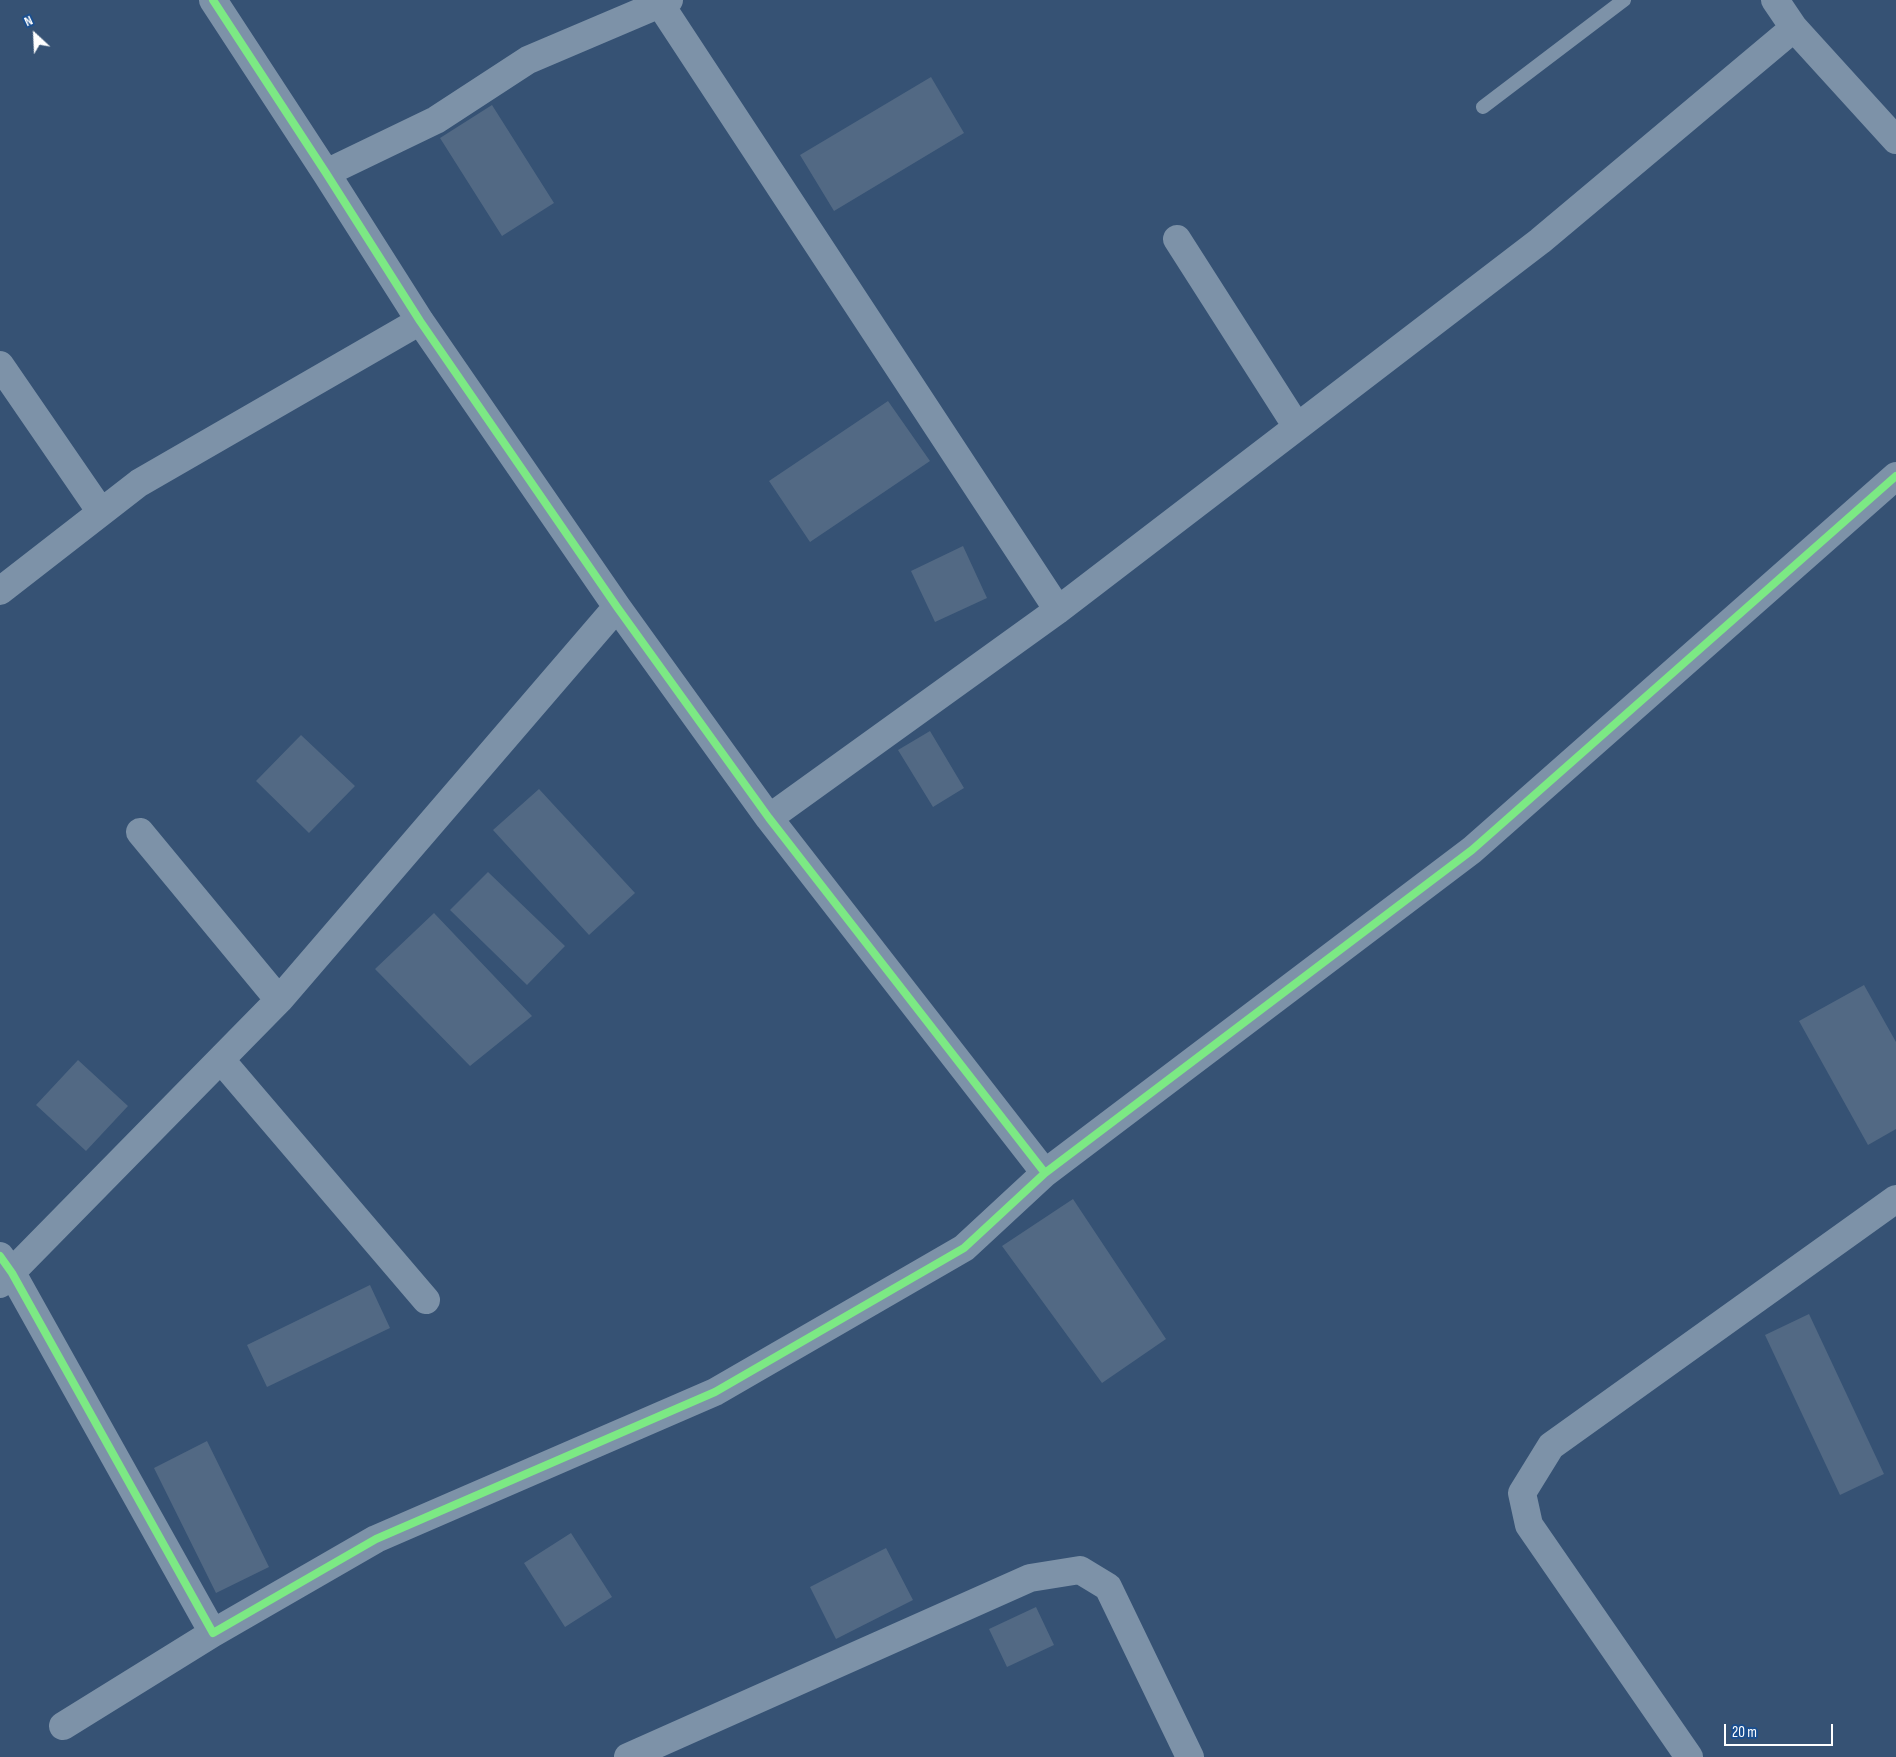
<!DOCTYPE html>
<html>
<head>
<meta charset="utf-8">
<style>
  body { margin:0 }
  #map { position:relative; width:1896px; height:1757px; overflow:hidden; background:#365274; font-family:"Sofia Sans Condensed",sans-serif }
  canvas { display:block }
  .north { position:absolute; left:10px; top:10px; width:50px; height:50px; -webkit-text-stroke:4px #1b4f8f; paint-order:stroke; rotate:335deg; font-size:14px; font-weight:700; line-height:20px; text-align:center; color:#fff }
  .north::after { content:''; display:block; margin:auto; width:18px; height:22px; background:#fff; clip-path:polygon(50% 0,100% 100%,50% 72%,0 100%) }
  .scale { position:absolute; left:1724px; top:1724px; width:109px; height:22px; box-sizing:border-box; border:2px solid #fff; border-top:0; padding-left:6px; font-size:15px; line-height:18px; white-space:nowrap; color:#fff; -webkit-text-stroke:4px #1b4f8f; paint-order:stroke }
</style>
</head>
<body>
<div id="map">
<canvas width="1896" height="1757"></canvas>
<div class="north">N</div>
<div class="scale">20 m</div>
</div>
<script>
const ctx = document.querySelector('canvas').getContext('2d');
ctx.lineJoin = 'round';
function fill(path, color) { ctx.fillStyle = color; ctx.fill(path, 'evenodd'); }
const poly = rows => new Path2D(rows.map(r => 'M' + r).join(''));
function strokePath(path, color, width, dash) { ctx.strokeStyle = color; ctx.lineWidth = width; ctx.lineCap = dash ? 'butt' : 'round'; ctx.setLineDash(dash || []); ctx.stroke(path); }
const building = poly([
  [931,77,964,133,834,211,800,155],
  [492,105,554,203,502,236,440,138],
  [888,401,930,461,810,542,769,481],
  [963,546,987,598,935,622,911,571],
  [930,731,964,788,933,807,898,750],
  [301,735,355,786,309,833,256,781],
  [539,789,635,893,589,935,493,830],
  [488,872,565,946,527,985,450,910],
  [434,913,532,1016,470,1066,375,969],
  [1864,985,1896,1042,1896,1129,1868,1145,1799,1021],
  [78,1060,128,1106,86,1151,36,1105],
  [1073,1199,1166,1339,1102,1383,1002,1246],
  [370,1285,390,1328,267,1387,247,1345],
  [1809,1314,1884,1474,1840,1495,1765,1335],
  [207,1441,269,1567,216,1593,154,1468],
  [571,1533,612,1597,565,1627,524,1563],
  [886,1548,913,1600,836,1639,810,1587],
  [1036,1607,1054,1645,1007,1667,989,1629]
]);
const service = poly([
  [1483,107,1624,0]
]);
const minor = poly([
  [213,0,326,173,420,321,617,607,769,818,1045,1173],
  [1775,0,1794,28,1896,140],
  [660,4,1058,610],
  [326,173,436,120,528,60,669,0],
  [1177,239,1297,427],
  [0,365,101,512],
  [0,591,139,483,420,321],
  [769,818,1058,610,1540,241,1794,28],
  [140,832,279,1000],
  [221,1060,426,1300],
  [0,1256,12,1273,213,1633,376,1539,715,1392,964,1248,1045,1173,1472,850,1896,476],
  [0,1284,279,1000,617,607],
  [63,1726,213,1633],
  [628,1757,1030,1578,1080,1570,1108,1587,1190,1757],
  [1689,1757,1529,1525,1522,1493,1551,1446,1896,1199]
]);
const cycleway = poly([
  [213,0,326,173,420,321,617,607,769,818,1045,1173],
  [0,1256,12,1273,213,1633,376,1539,715,1392,964,1248,1045,1173,1472,850,1896,476]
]);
fill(building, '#526984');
strokePath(service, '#7d92a8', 14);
strokePath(minor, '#7d92a8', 28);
strokePath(cycleway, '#7ce984', 8);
</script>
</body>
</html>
